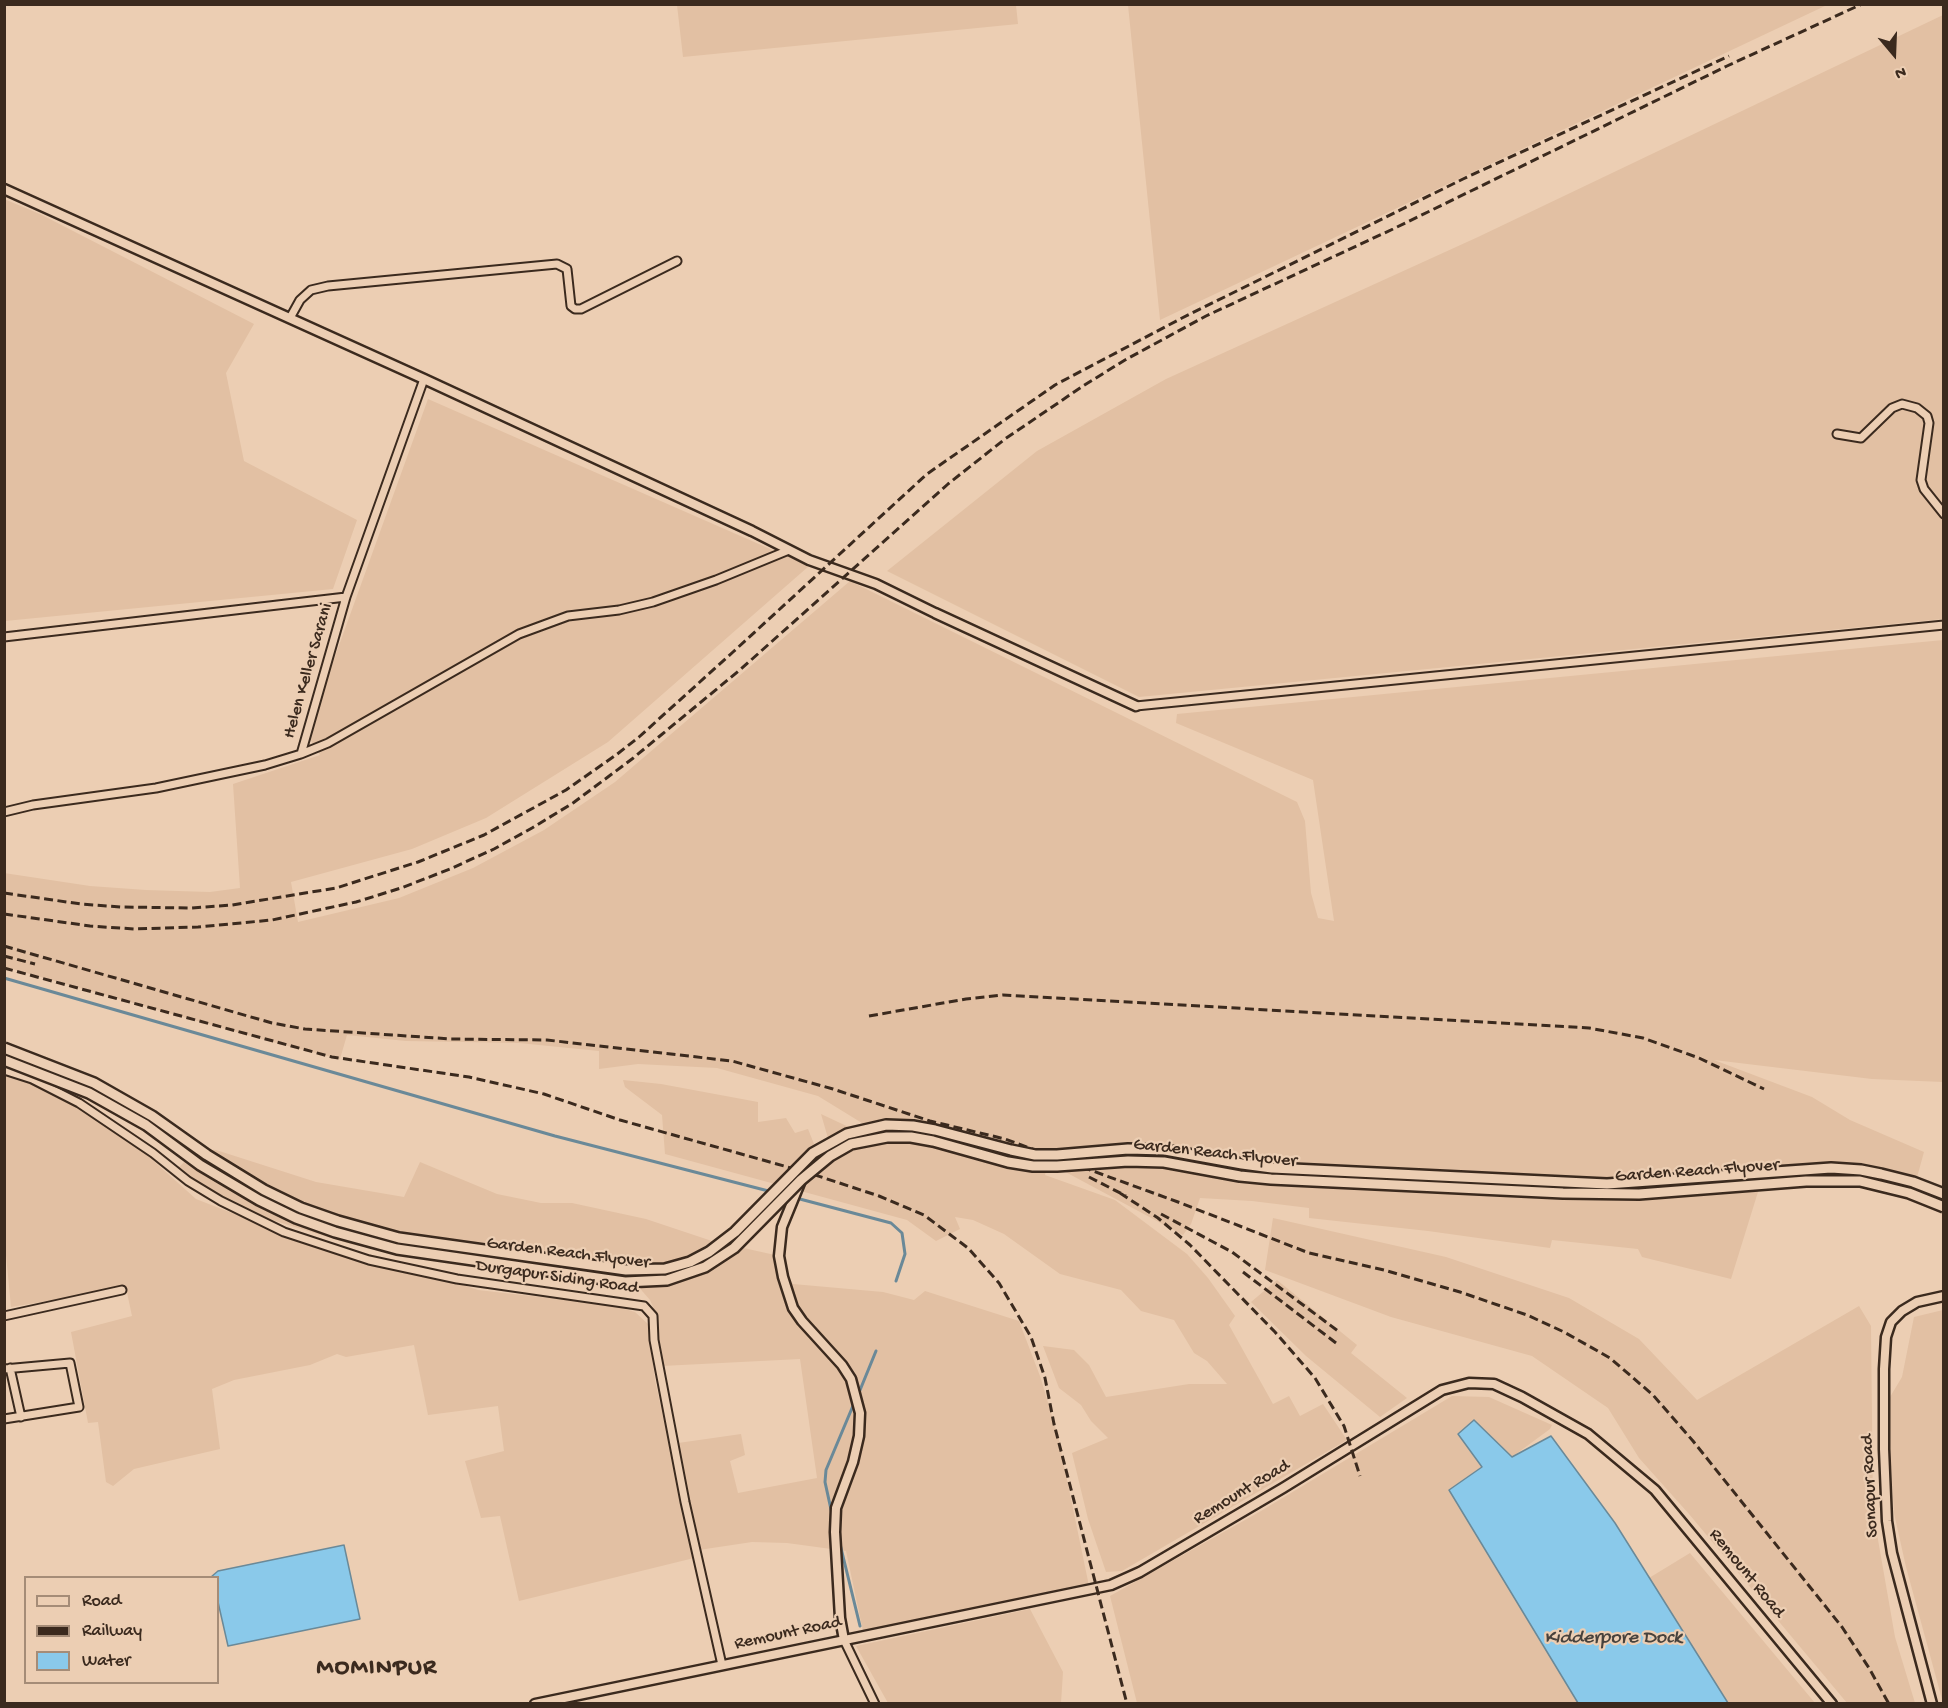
<!DOCTYPE html>
<html>
<head>
<meta charset="utf-8">
<style>
  body { margin:0 }
  #map { position:relative; width:1948px; height:1708px; overflow:hidden; background:#ecceb3; font-family:"Gochi Hand",sans-serif }
  canvas { display:block }
  .frame { position:absolute; inset:0; border:6px solid #3b2a1e; pointer-events:none }
  .legend { position:absolute; left:24px; top:1576px; width:195px; height:108px; box-sizing:border-box; background:#ecceb3; border:2px solid #a58c77; margin:0; padding:8px 10px; list-style:none; font-size:18px; color:#3b2a1e }
  .legend li { display:flex; align-items:center; gap:12px; height:30px }
  .legend b { width:30px; border:2px solid #a58c77 }
  .north { position:absolute; left:1864px; top:24px; width:60px; height:60px; -webkit-text-stroke:4px #ecceb3; paint-order:stroke; rotate:161deg; font-size:16px; font-weight:700; line-height:24px; text-align:center; color:#3b2a1e }
  .north::after { content:''; display:block; margin:auto; width:21px; height:27px; background:#3b2a1e; clip-path:polygon(50% 0,100% 100%,50% 72%,0 100%) }
</style>
</head>
<body>
<div id="map">
<canvas width="1948" height="1708"></canvas>
<div class="frame"></div>
<ul class="legend">
<li><b style="height:8px;background:#ecceb3"></b>Road</li>
<li><b style="height:8px;background:#3b2a1e"></b>Railway</li>
<li><b style="height:16px;background:#8ac9ea"></b>Water</li>
</ul>
<div class="north">N</div>
</div>
<script>
const ctx = document.querySelector('canvas').getContext('2d');
ctx.lineJoin = 'round';
function fill(path, color) { ctx.fillStyle = color; ctx.fill(path, 'evenodd'); }
const poly = rows => new Path2D(rows.map(r => 'M' + r).join(''));
function strokePath(path, color, width, dash) { ctx.strokeStyle = color; ctx.lineWidth = width; ctx.lineCap = dash ? 'butt' : 'round'; ctx.setLineDash(dash || []); ctx.stroke(path); }
function label(font, color, halo, rows, align = 'center') {
  ctx.font = font + ' "Gochi Hand",sans-serif'; ctx.lineWidth = 4.5; ctx.setLineDash([]); ctx.textBaseline = 'middle'; ctx.strokeStyle = halo; ctx.fillStyle = color; for (const [text, x, y, turn = 0] of rows) {
    ctx.save(); ctx.translate(x, y); ctx.rotate((+turn || 0) * Math.PI / 180); ctx.textAlign = isNaN(turn) ? turn : align; if (halo) ctx.strokeText(text, 0, 0); ctx.fillText(text, 0, 0); ctx.restore();
  }
}
const built = poly([
  [677,5,1016,5,1018,24,683,57],
  [1128,5,1128,4,1827,5,1160,320],
  [1943,15,1943,619,1139,697,887,571,1037,451,1166,379,1478,237],
  [4,199,40,214,254,324,226,373,244,461,357,520,333,589,5,621],
  [428,399,809,566,608,742,486,818,412,849,291,882,298,922,399,898,473,868,544,830,615,782,850,581,1297,802,1305,821,1311,893,1318,918,1334,921,1313,780,1176,723,1177,714,1943,640,1943,1082,1872,1079,1714,1060,1812,1097,1850,1120,1924,1152,1916,1181,1830,1178,1762,1179,1731,1279,1642,1257,1638,1249,1552,1240,1550,1248,1428,1231,1309,1218,1309,1208,1252,1201,1200,1198,1191,1224,1183,1235,1058,1168,1011,1149,926,1125,888,1139,818,1096,717,1068,638,1064,599,1069,599,1051,519,1043,406,1041,347,1035,340,1059,272,1042,5,967,4,873,90,886,146,890,210,892,240,888,233,784,320,755,307,734],
  [4,1071,65,1094,109,1121,196,1199,268,1227,377,1262,457,1283,478,1290,612,1305,635,1312,648,1324,655,1380,694,1558,519,1601,500,1516,481,1518,465,1461,504,1451,498,1406,428,1415,414,1345,346,1357,337,1354,310,1365,234,1380,212,1389,220,1449,134,1469,113,1486,106,1482,98,1422,88,1423,71,1332,132,1316,126,1288,11,1307,4,1234],
  [623,1080,661,1084,758,1102,758,1122,786,1118,795,1133,808,1129,818,1154,832,1152,821,1114,885,1144,932,1128,1005,1150,1047,1166,1045,1175,1115,1200,1187,1254,1208,1278,1235,1316,1229,1325,1273,1404,1289,1396,1300,1416,1323,1404,1347,1440,1122,1571,1106,1572,1088,1519,1072,1453,1108,1438,1091,1421,1081,1405,1059,1388,1043,1346,1074,1350,1089,1365,1106,1397,1189,1384,1227,1384,1207,1361,1194,1353,1174,1320,1141,1311,1121,1290,1060,1274,1004,1234,973,1220,955,1217,960,1229,936,1241,907,1220,665,1154,662,1115,625,1087],
  [198,1149,216,1150,316,1182,404,1197,420,1162,497,1194,541,1203,572,1203,646,1219,712,1241,775,1255,793,1284,883,1292,914,1300,925,1291,1019,1321,1040,1376,1058,1436,1089,1586,863,1631,846,1551,787,1543,752,1542,699,1550,678,1443,741,1434,745,1455,730,1461,738,1493,817,1478,800,1359,662,1366,656,1314,650,1300,636,1284,620,1276,562,1276,462,1263,350,1244,269,1219,221,1196,178,1168],
  [1273,1218,1446,1257,1569,1298,1639,1339,1697,1400,1859,1306,1871,1326,1873,1511,1895,1637,1915,1703,1847,1703,1689,1514,1639,1458,1608,1408,1532,1356,1391,1317,1265,1270],
  [1277,1280,1357,1345,1351,1353,1407,1398,1380,1417,1306,1356,1251,1302],
  [1943,1310,1943,1703,1906,1567,1894,1513,1887,1402,1902,1377,1914,1317],
  [1452,1396,1489,1397,1552,1425,1550,1429,1512,1457,1474,1420,1482,1467,1450,1490,1578,1703,1137,1703,1110,1596,1261,1511],
  [1690,1553,1815,1703,1728,1703,1649,1578],
  [1030,1609,1063,1672,1061,1703,888,1703,856,1646]
]);
const water = poly([
  [1474,1420,1512,1457,1551,1436,1615,1523,1728,1703,1578,1703,1449,1490,1482,1467,1458,1434,1474,1420],
  [344,1545,360,1619,228,1646,218,1602,218,1578,211,1577,218,1571,344,1545]
]);
const stream = poly([
  [4,978,555,1136,784,1195],
  [796,1198,891,1223,902,1233,905,1254,896,1281],
  [858,1395,876,1351],
  [832,1514,825,1482,826,1470,855,1401],
  [840,1544,860,1626]
]);
const minor = poly([
  [290,318,300,300,311,290,328,286,557,264,567,269,571,306,575,309,581,309,677,261],
  [1837,434,1861,438,1892,408,1902,404,1917,408,1927,416,1929,423,1921,480,1924,489,1944,514],
  [4,637,346,597],
  [1136,706,1944,625],
  [301,754,328,743,519,634,568,616,619,610,653,602,716,580,789,550],
  [4,812,33,805,156,788,265,765,301,754,346,597,424,379],
  [4,1070,32,1079,79,1103,153,1153,188,1181,221,1201,284,1232,369,1260,457,1279,644,1306,653,1316,654,1340,685,1502,722,1665],
  [4,1316,122,1290],
  [10,1368,21,1417],
  [4,1369,70,1363,79,1407,4,1419],
  [844,1640,875,1704]
]);
const tertiary = poly([
  [4,189,424,379,752,531,809,560,876,584,935,613,1136,706],
  [800,1183,782,1227,779,1256,783,1277,793,1308,802,1321,842,1365,851,1379,860,1413,859,1436,853,1462,836,1508,835,1532,840,1618,844,1640],
  [535,1704,1111,1585,1140,1572,1283,1488,1442,1390,1469,1383,1494,1384,1522,1397,1588,1434,1655,1490,1832,1704],
  [1932,1704,1892,1553,1887,1521,1884,1449,1884,1369,1886,1337,1891,1322,1902,1311,1917,1302,1944,1296]
]);
const rail = poly([
  [4,893,81,904,121,907,191,908,232,905,336,888,418,862,484,835,566,790,616,755,639,737,733,652,927,474,1055,385,1182,318,1463,179,1729,56],
  [4,914,90,926,134,929,198,927,272,920,356,902,401,888,450,869,494,849,532,828,573,803,632,759,741,669,948,484,1005,439,1083,386,1125,360,1206,316,1393,229,1727,66,1862,4],
  [4,946,272,1023,305,1029,451,1039,547,1040,732,1061,833,1089,930,1121,1005,1139,1178,1202,1309,1253,1384,1270,1460,1292,1527,1315,1564,1332,1610,1358,1653,1395,1693,1441,1842,1627,1869,1668,1889,1704],
  [4,956,35,964],
  [4,968,332,1057,469,1077,544,1094,620,1120,809,1173,879,1196,924,1215,968,1248,999,1283,1031,1337,1045,1378,1054,1424,1127,1704],
  [869,1016,966,999,1003,995,1589,1028,1643,1038,1699,1058,1764,1089],
  [1089,1177,1126,1196],
  [1120,1193,1158,1218,1190,1245,1275,1332,1315,1378,1344,1426,1360,1476],
  [1161,1214,1232,1252,1338,1331],
  [1243,1272,1336,1343]
]);
const secondaryBridge = poly([
  [4,1048,94,1083,152,1116,207,1155,264,1190,301,1208,338,1221,399,1238,626,1270,665,1269,690,1262,709,1252,735,1232,813,1153,847,1134,886,1125,913,1126,935,1130,1011,1150,1035,1155,1057,1155,1128,1149,1165,1150,1242,1164,1272,1168,1607,1184,1831,1168,1861,1170,1881,1174,1913,1182,1944,1194],
  [4,1060,89,1093,146,1125,200,1165,259,1200,296,1218,335,1232,397,1249,625,1282,667,1280,705,1267,734,1248,801,1180,830,1156,851,1144,887,1137,911,1137,933,1141,1008,1162,1033,1166,1057,1166,1128,1161,1164,1162,1240,1176,1271,1179,1563,1193,1639,1194,1806,1181,1860,1181,1909,1193,1944,1207]
]);
const streetNames = [
  ["Helen Keller Sarani",309,671,-74],
  ["Garden Reach Flyover",1215,1154,6],
  ["Garden Reach Flyover",1697,1172,-4],
  ["Garden Reach Flyover",568,1254,7],
  ["Durgapur Siding Road",557,1278,8],
  ["Sonapur Road",1871,1486,-93],
  ["Remount Road",1242,1493,-31],
  ["Remount Road",1746,1574,51],
  ["Remount Road",788,1634,-12]
];
const waterNames = [
  ["Kidderpore Dock",1613,1639]
];
const districtNames = [
  ["MOMINPUR",377,1669]
];
fill(built, '#e2c0a3');
fill(water, '#8ac9ea');
strokePath(water, '#6a8998', 1.5);
strokePath(stream, '#6a8998', 3);
strokePath(minor, '#3b2a1e', 11);
strokePath(tertiary, '#3b2a1e', 13);
strokePath(minor, '#ecceb3', 7);
strokePath(tertiary, '#ecceb3', 8);
strokePath(rail, '#3b2a1e', 3, [9, 4.5]);
strokePath(secondaryBridge, '#3b2a1e', 14, []);
strokePath(secondaryBridge, '#ecceb3', 9);
label('18px', '#3b2a1e', '#ecceb3', streetNames);
label('italic 20px', '#47423d', '#ecceb3', waterNames);
ctx.letterSpacing = '1.5px';
label('bold 24px', '#3b2a1e', '#ecceb3', districtNames);
ctx.letterSpacing = '0px';
</script>
</body>
</html>
